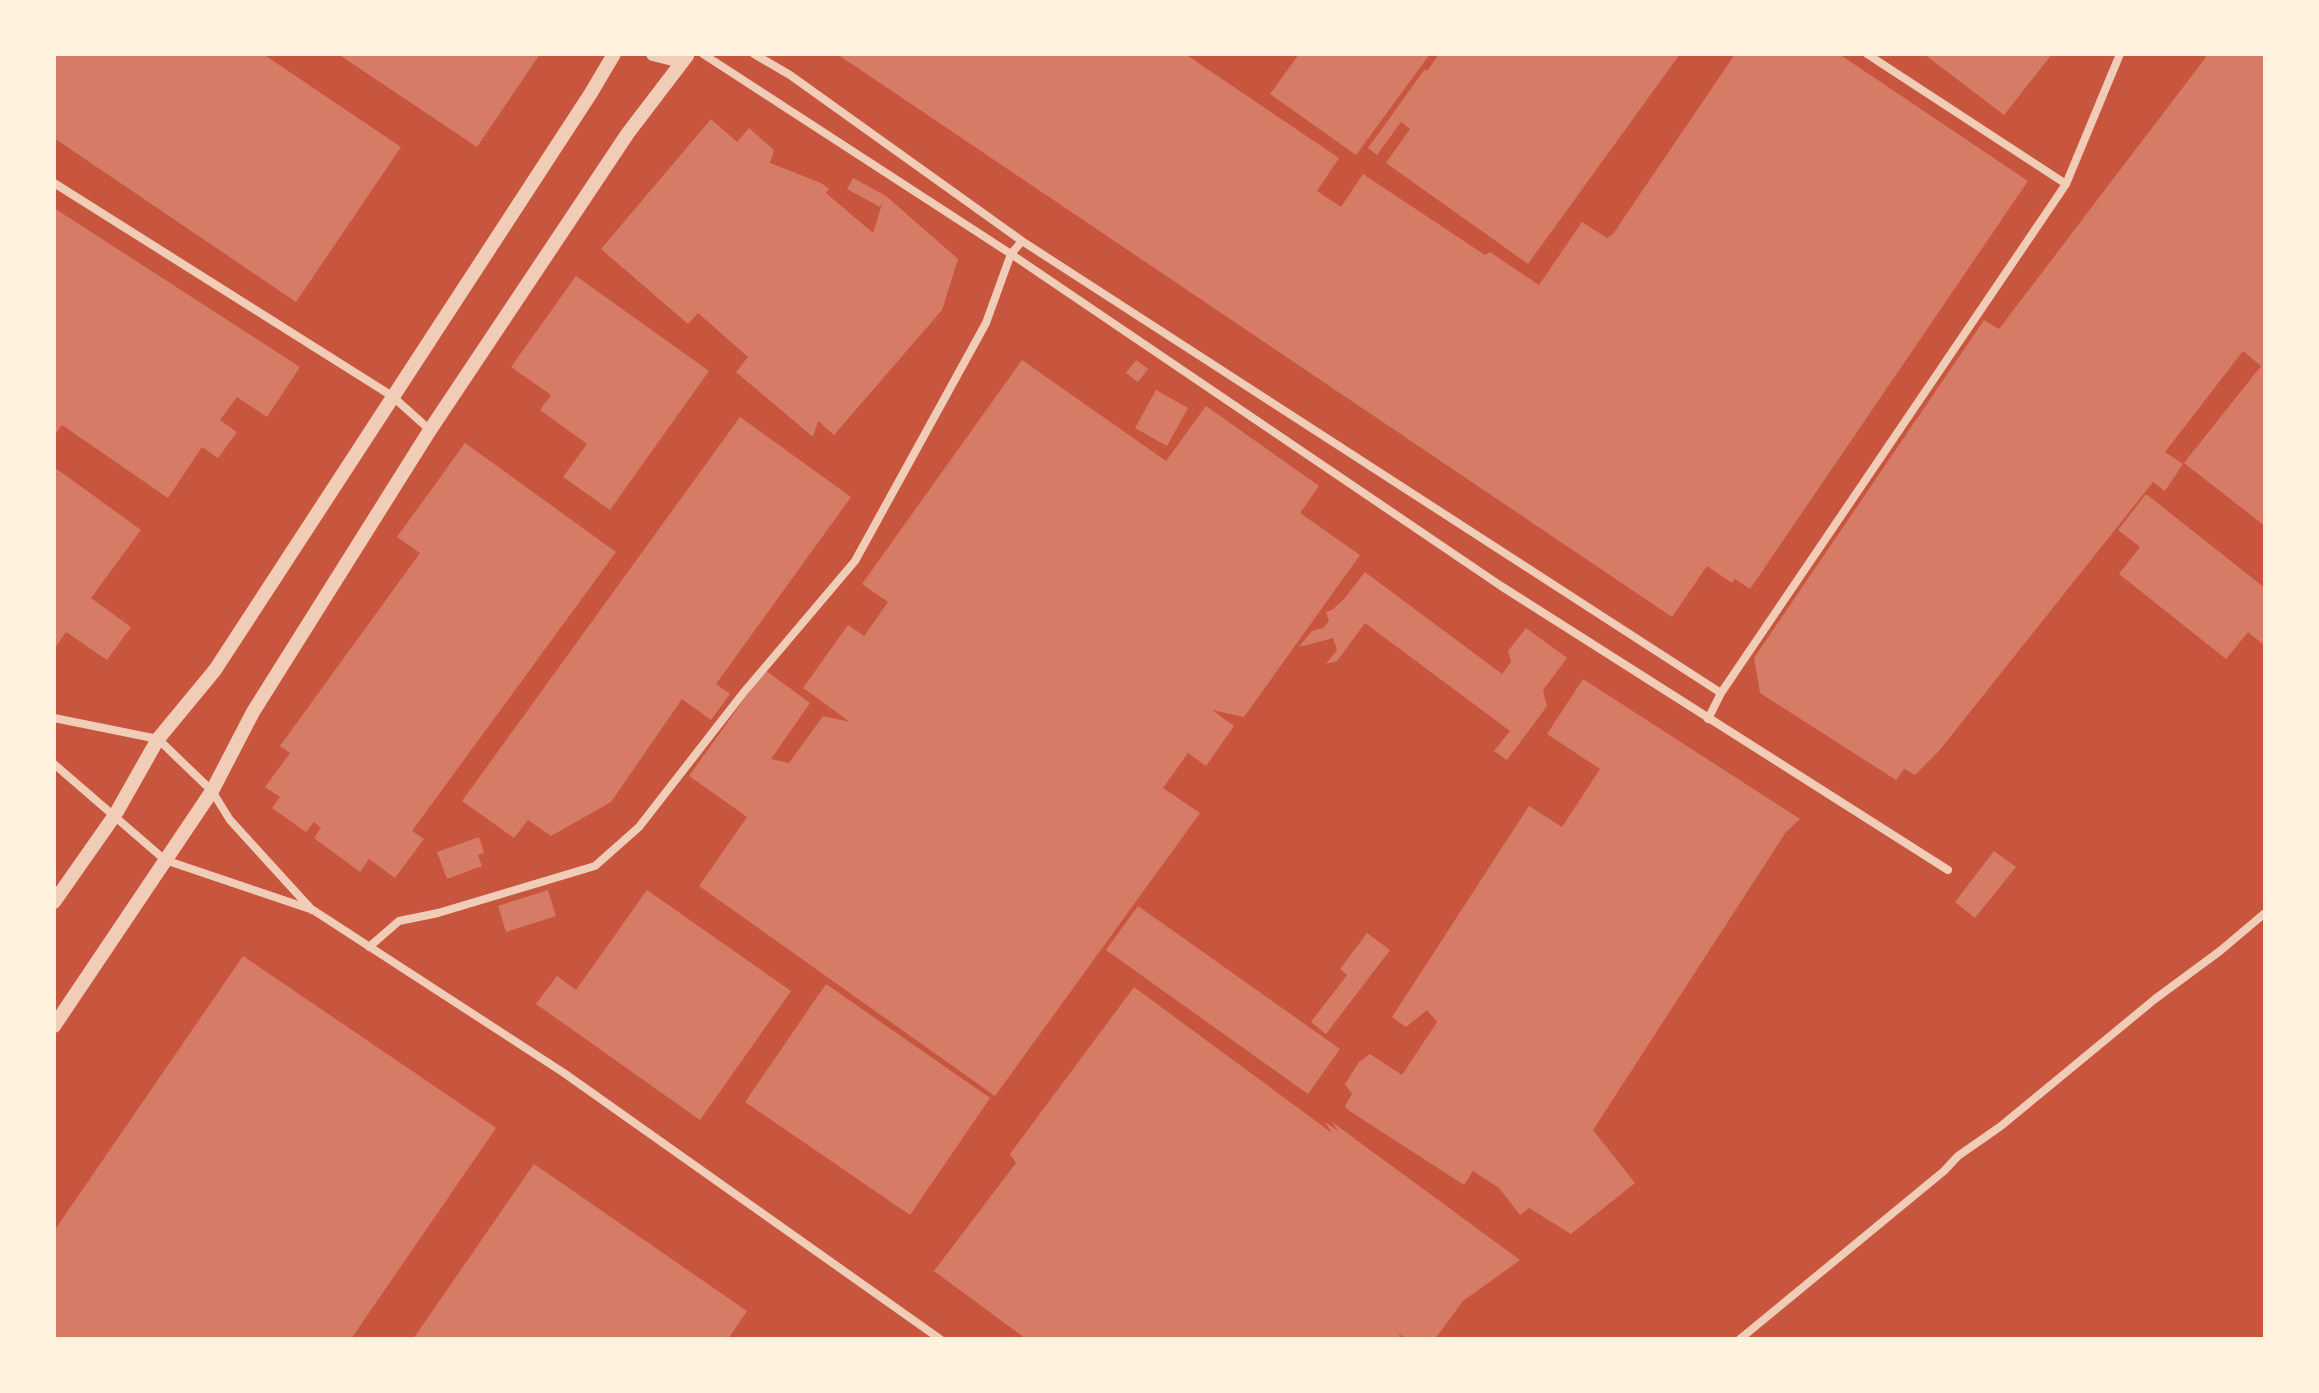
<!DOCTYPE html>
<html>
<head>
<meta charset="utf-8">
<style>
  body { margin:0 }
  #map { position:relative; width:2319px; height:1393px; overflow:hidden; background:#c8553d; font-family:"Roboto Condensed",sans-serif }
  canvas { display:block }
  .frame { position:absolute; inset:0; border:56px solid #fff3e0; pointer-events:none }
</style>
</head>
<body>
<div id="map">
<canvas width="2319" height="1393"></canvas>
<div class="frame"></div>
</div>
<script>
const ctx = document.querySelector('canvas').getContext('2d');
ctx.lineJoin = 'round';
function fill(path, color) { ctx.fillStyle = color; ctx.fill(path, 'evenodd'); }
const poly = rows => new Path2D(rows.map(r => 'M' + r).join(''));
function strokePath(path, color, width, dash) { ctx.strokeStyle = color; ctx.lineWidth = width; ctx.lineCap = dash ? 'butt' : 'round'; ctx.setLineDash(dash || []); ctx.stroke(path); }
const building = poly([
  [54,54,263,54,401,147,296,302,54,138],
  [338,54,540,54,477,147],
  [837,54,1185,54,1339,158,1317,191,1341,207,1363,174,1485,255,1490,252,1539,285,1582,222,1607,238,1613,234,1735,54,1839,54,2028,181,1750,589,1735,579,1732,583,1707,566,1672,617],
  [1299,54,1430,54,1356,155,1270,94],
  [1439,54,1680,54,1528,264,1386,163,1410,129,1401,122,1377,155,1368,148,1425,69,1427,71],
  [1924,54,2052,54,2004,115],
  [2202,54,2265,54,2265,526,2184,463,2261,366,2243,351,2165,452,2183,464,2165,491,2153,482,1939,751,1915,775,1904,769,1896,780,1760,693,1754,658,1984,320,1999,329,2206,57],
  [711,119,737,142,749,128,774,150,770,163,821,183,829,189,826,193,873,233,883,201,880,207,847,189,853,178,886,196,958,259,942,310,834,435,818,421,813,437,736,372,748,357,698,313,688,324,601,249],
  [54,208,300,367,267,417,237,397,220,420,237,432,218,458,202,447,168,498,62,425,54,436],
  [576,276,709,371,610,510,563,477,587,444,540,410,551,395,511,367],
  [1022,360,1166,461,1206,406,1319,486,1300,513,1360,555,1244,717,1212,710,1234,726,1206,766,1188,753,1163,788,1200,813,995,1096,699,886,747,817,689,776,765,670,810,703,771,759,789,763,823,716,850,722,803,688,848,625,864,636,888,602,862,584],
  [1136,360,1148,369,1138,382,1126,373],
  [1156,390,1188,408,1167,446,1135,428],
  [740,417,851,497,716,684,730,694,711,720,682,699,611,802,551,836,528,820,514,838,462,801],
  [465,443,616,552,412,831,424,839,395,878,369,859,360,872,314,838,321,828,314,822,306,832,272,808,280,797,265,787,290,753,280,746,420,553,397,537],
  [54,467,141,530,91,598,131,627,107,660,66,632,54,649],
  [2146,494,2265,588,2265,646,2248,632,2226,659,2119,574,2140,547,2118,530],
  [1365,572,1502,674,1511,662,1508,651,1526,628,1567,658,1543,690,1547,706,1507,760,1494,751,1510,731,1365,623,1337,661,1326,664,1337,650,1333,638,1299,647,1312,631,1323,628,1329,621,1326,612,1332,610,1344,599],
  [1583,679,1800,819,1786,832,1593,1130,1635,1183,1571,1234,1529,1208,1520,1215,1499,1188,1473,1171,1464,1185,1348,1110,1345,1106,1352,1094,1345,1084,1359,1062,1370,1054,1402,1075,1437,1022,1427,1010,1406,1027,1392,1017,1529,806,1562,827,1600,769,1547,734],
  [479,837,484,853,478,855,482,866,447,879,437,852],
  [1994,851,2016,867,1975,918,1955,902],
  [548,890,556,916,506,932,498,906],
  [647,890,791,991,700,1120,536,1004,557,976,576,990],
  [1138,906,1340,1049,1308,1094,1106,950],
  [1367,933,1390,950,1326,1034,1311,1022,1347,975,1340,969],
  [243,956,496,1128,351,1339,54,1339,54,1231],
  [826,984,990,1098,910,1215,745,1102],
  [1134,987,1332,1133,1325,1122,1338,1131,1332,1122,1520,1260,1463,1301,1435,1339,1406,1339,1398,1333,1402,1339,1026,1339,934,1271,1016,1163,1010,1154],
  [534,1164,747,1311,728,1339,413,1339]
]);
const minor = poly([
  [703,54,1011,254,1501,586,1948,870],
  [754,54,790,75,1022,241,1721,693],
  [1867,54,2066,184],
  [54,183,392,396,430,430],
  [54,718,158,739,212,791,230,820,312,910],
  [1708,719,1721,693,2066,184,2120,54],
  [54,764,165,860,313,910,564,1073,940,1339],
  [369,947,399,921,438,913,595,866,639,827,744,692,855,561,986,323,1011,254,1022,241],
  [1740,1339,1944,1171,1958,1156,2001,1126,2155,999,2220,951,2265,913]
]);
const tertiary = poly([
  [653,54,673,59,687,56],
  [54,902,115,815,158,739,215,670,591,93,614,54],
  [54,1026,212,791,253,712,430,430,628,133,686,57]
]);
fill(building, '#d67c66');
strokePath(minor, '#f1ccb7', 8);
strokePath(tertiary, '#f1ccb7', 14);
</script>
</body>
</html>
